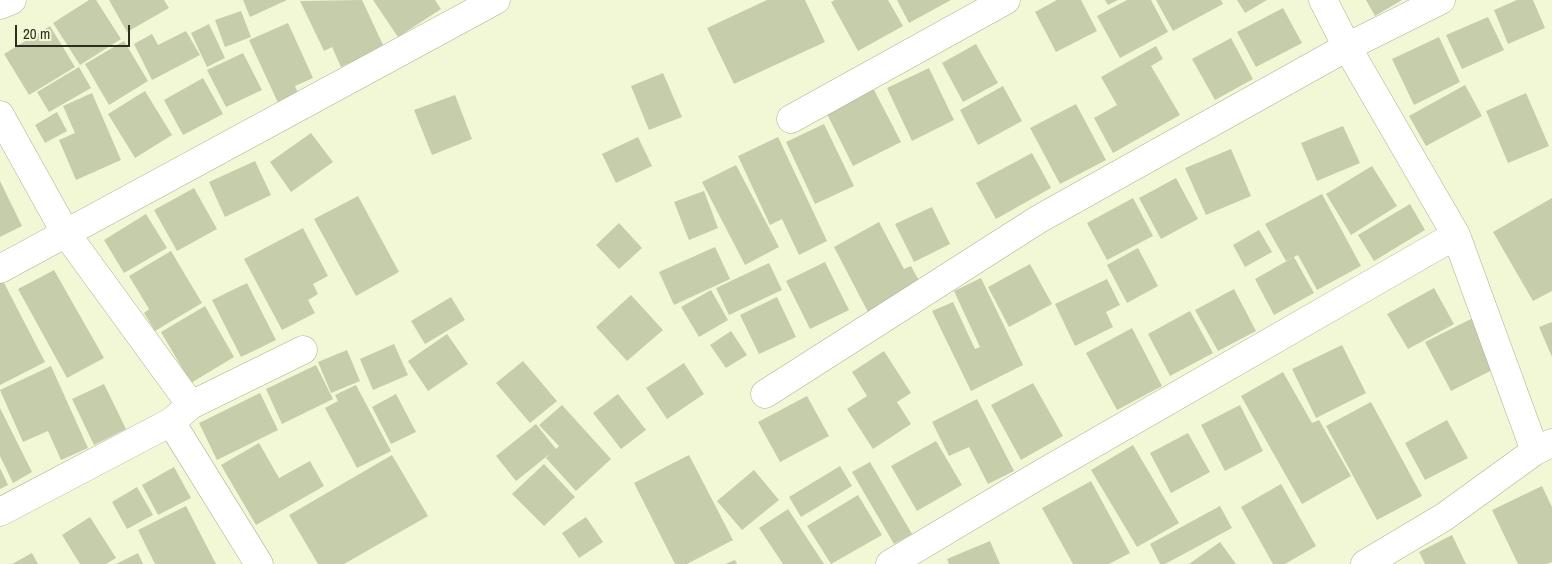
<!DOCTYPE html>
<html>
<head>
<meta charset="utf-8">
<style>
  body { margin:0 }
  #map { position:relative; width:1552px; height:564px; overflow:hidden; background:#f2f8d6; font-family:"Archivo Narrow",sans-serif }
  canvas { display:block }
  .scale { position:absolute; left:15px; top:25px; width:115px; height:22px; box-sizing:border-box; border:2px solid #2c2e21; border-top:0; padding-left:6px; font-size:15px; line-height:18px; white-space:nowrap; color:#2c2e21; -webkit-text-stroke:4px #f2f8d6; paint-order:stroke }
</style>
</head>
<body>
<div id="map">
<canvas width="1552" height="564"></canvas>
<div class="scale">20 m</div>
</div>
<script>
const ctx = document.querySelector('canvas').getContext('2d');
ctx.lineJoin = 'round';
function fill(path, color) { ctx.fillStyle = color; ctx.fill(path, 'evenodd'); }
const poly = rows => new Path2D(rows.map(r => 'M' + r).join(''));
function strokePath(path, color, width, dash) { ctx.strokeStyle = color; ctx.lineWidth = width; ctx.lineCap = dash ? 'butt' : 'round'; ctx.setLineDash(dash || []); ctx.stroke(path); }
const building = poly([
  [89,0,96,0,121,39,80,65,53,23],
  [109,0,164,0,169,8,127,32],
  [243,0,287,0,250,17],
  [362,0,384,47,341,67,332,47,324,51,300,1],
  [373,0,435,0,441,9,398,37],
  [767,0,805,0,825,42,734,84,707,28],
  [835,0,888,0,903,26,858,51,831,2],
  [897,0,951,0,909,23],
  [1057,0,1081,0,1097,31,1056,52,1035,12],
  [1105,0,1118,0,1108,5],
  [1127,0,1151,0,1168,32,1120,58,1097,16],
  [1156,0,1221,0,1223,4,1173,31],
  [1237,0,1267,0,1245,13],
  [1366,0,1402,0,1375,16],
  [1517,0,1533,0,1545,28,1508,44,1494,10],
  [1283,8,1302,43,1256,67,1237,32],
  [241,11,251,37,225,47,215,20],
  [1488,17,1504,50,1462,69,1446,35],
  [288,23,313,78,295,86,300,97,280,107,249,40],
  [209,24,225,58,207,67,191,33],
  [50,26,75,67,29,95,4,54],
  [186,31,200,55,152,80,134,44,152,34,158,45],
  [1439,37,1460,82,1414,105,1392,59],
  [1231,38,1253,79,1215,100,1192,59],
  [124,41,148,81,109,105,85,64],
  [976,44,998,83,963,102,942,63],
  [1156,46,1163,59,1151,66,1180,115,1113,153,1094,118,1117,105,1101,77],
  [243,53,262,90,226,107,207,70],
  [79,67,91,88,49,112,37,92],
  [929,68,954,120,912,141,887,88],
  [663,73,682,117,649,130,631,86],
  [203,78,223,114,183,135,164,100],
  [1465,85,1482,116,1426,146,1409,116],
  [872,86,901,142,853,166,825,110],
  [1003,86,1022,121,978,145,960,110],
  [145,91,172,135,135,158,108,114],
  [92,93,121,160,76,180,59,140,75,133,63,106],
  [1526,93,1549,146,1508,163,1486,111],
  [455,95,472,139,432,155,414,110],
  [1076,104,1106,160,1060,184,1030,128],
  [57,112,67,131,45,143,35,125],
  [824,124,854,186,815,204,786,142],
  [1343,126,1360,163,1317,181,1301,143],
  [311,133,333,162,291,192,270,162],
  [638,137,652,166,616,183,602,154],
  [778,137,827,241,799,255,782,219,770,225,738,156],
  [1231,149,1251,196,1206,215,1185,168],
  [1032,153,1051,188,996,219,976,183],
  [255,161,271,195,225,217,209,182],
  [736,165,779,247,745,265,702,182],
  [1372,166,1397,206,1351,235,1326,194],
  [1176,178,1198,219,1161,239,1139,198],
  [0,181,22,226,0,237],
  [194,188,217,229,177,251,154,210],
  [704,191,718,228,689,240,674,202],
  [1322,194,1361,266,1317,290,1298,255,1286,261,1265,224],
  [358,196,399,272,356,296,314,219],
  [1133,198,1153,236,1107,260,1087,223],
  [1552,198,1552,291,1533,301,1493,232],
  [1410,204,1425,230,1374,261,1358,235],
  [932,207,950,244,914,262,895,224],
  [146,214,167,248,124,273,104,240],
  [879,222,904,269,911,266,922,286,869,314,834,247],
  [619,223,642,248,619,269,596,245],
  [303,228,328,276,313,284,318,294,308,300,315,313,282,330,244,259],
  [1259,230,1272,252,1245,267,1233,245],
  [715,247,730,279,674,305,659,272],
  [1138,248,1158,286,1127,303,1107,265],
  [171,251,202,303,155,331,144,313,149,309,129,276],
  [1294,257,1314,293,1274,315,1255,279],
  [825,262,849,310,810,329,786,281],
  [769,263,782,290,729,315,716,288],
  [1030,264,1052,304,1009,327,988,287],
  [54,270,104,358,67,378,18,289],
  [981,278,1023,365,971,391,932,311,953,302,975,349,980,347,954,291],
  [1107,279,1120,305,1106,312,1113,327,1075,346,1055,304],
  [3,281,45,362,0,385,0,282],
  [247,283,276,340,241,357,212,300],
  [1434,288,1454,324,1408,349,1387,314],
  [1234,289,1256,331,1218,351,1195,310],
  [711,290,728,320,699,337,681,307],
  [631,295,663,330,627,361,596,327],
  [451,297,465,320,425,344,411,321],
  [777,297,796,337,759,354,740,315],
  [205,306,234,357,191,383,161,332],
  [1190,311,1213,353,1170,376,1148,334],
  [1473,318,1498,367,1451,391,1425,342],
  [1552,322,1552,357,1539,327],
  [1132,328,1162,386,1117,410,1086,353],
  [731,331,747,355,726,368,710,345],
  [447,334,468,364,428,391,408,361],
  [394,344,408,375,373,390,360,359],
  [1342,345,1366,393,1316,418,1292,369],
  [347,350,360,381,331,393,318,362],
  [884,351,911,393,897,402,911,424,873,449,847,409,867,396,852,372],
  [523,361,557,401,530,423,496,383],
  [684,363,704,394,667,419,646,388],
  [316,365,333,399,282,424,266,389],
  [51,366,88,448,61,460,48,431,23,442,0,390],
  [1283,372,1312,423,1319,420,1351,476,1302,504,1241,396],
  [1033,383,1063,436,1021,460,991,405],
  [104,384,126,429,94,445,72,399],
  [356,385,391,451,357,468,325,408,338,401,335,395],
  [260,393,278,430,217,460,199,423],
  [396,394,416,432,391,444,372,407],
  [618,394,646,430,621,449,593,413],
  [807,396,829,436,780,462,758,422],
  [977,399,1014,471,988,484,969,447,949,456,932,422],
  [1371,402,1422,496,1377,520,1326,426],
  [562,405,611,459,576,491,546,458,551,453,516,481,496,456,536,424,556,449,559,446,539,425],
  [1240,405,1263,451,1225,471,1201,425],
  [0,408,32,472,13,483,0,456],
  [1447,420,1468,458,1425,480,1405,443],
  [1188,433,1210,472,1171,493,1150,453],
  [936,441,962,485,917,511,891,466],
  [259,443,279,478,310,461,324,486,256,525,221,465],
  [1133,445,1179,523,1137,547,1091,470],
  [392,455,428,516,344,564,318,564,289,515],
  [689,455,733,540,687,564,675,564,634,483],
  [870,462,912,534,894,544,852,472],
  [544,464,575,497,544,526,512,494],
  [840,466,852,486,801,517,789,497],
  [174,467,191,498,158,515,142,485],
  [0,468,8,485,0,489],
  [754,470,779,500,742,530,717,501],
  [1091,481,1130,553,1109,564,1073,564,1042,508],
  [1281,484,1316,546,1285,564,1273,564,1241,507],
  [1542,486,1552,507,1552,562,1547,564,1518,564,1492,510],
  [137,487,153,515,127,529,112,502],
  [858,495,882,535,831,564,807,526],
  [186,506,216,564,155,564,138,530],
  [1220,506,1232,528,1165,564,1160,564,1150,544],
  [788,509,824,564,783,564,759,528],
  [90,517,116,558,106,564,80,564,62,535],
  [586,517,603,542,579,558,562,533],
  [1452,535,1466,564,1425,564,1419,552],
  [990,541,1000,564,949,564,947,559],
  [1220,542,1236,564,1189,564],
  [32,553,38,564,12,564],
  [138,553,143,564,116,564],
  [735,560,737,564,725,564]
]);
const minor = poly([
  [1323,0,1347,47,1456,235,1535,451],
  [0,5,12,0],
  [0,115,65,232,191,405],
  [791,119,1006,0],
  [0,269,496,0],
  [765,394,1039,219,1347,47,1441,0],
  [171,422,259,564],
  [0,512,171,422,191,405,303,350],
  [890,564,1039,475,1456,235],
  [1365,564,1444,517,1535,451,1552,443]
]);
fill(building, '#c6cdab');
strokePath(minor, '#abb191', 29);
strokePath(minor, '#fff', 28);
</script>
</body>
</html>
